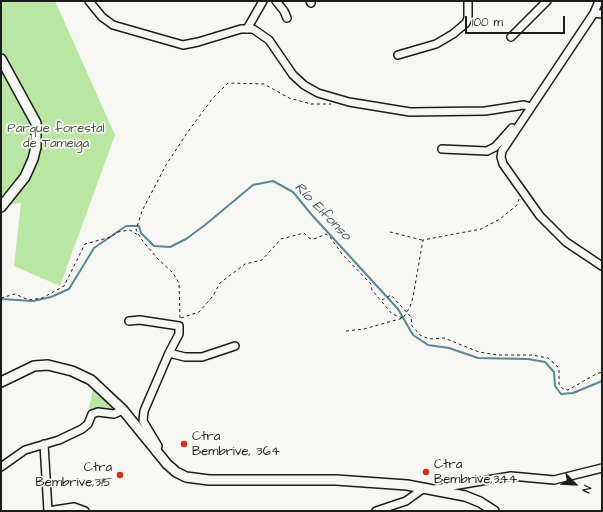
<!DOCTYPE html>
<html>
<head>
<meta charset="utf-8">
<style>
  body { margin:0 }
  #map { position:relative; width:603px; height:512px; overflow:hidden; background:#f6f6f2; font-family:"Architects Daughter",sans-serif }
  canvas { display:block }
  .frame { position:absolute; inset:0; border:2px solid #1c1c1c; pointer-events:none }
  .north { position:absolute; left:555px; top:464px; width:40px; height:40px; -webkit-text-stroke:3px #f6f6f2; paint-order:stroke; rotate:114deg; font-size:11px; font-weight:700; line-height:16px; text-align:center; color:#1c1c1c }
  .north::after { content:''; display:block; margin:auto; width:14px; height:18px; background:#1c1c1c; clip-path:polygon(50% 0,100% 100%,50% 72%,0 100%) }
  .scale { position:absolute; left:465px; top:16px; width:100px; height:18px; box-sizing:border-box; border:2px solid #1c1c1c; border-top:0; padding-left:5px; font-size:12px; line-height:14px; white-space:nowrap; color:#1c1c1c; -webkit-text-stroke:3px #f6f6f2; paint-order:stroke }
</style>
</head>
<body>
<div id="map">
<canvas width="603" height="512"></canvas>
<div class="frame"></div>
<div class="north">N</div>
<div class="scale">100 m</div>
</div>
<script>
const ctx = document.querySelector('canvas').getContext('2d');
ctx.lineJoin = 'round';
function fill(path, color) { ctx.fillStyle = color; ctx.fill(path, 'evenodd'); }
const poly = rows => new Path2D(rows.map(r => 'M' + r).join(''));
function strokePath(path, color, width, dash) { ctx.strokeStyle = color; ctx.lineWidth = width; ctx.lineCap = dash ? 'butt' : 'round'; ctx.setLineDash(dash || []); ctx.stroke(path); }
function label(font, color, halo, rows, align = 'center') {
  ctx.font = font + ' "Architects Daughter",sans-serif'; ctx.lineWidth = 3.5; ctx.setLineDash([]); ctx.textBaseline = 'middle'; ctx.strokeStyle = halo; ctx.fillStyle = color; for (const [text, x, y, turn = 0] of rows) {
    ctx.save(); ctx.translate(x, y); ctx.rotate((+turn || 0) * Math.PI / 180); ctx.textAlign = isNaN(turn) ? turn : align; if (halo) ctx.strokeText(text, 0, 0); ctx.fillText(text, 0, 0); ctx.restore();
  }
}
const green = poly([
  [1,1,55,1,115,135,60,286,14,266,21,203,1,206],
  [93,389,114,410,112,412,89,408]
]);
const stream = poly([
  [1,299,33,301,51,297,69,289,94,248,126,226,139,226,141,233,154,246,170,247,186,239,205,225,253,185,273,181,293,192,311,214,398,309,413,335,428,345,449,348,478,358,528,359,545,362,554,372,555,386,561,394,573,393,602,381]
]);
const path = poly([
  [390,232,422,240],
  [1,298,15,294,29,300,42,298,64,286,85,244,111,237,118,232,130,230,138,235],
  [382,300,391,295,411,317,412,326,420,335,429,339,444,338,479,352,498,355,532,355,548,358,559,368,559,384,563,389,568,390,596,374,602,372],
  [180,318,179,283,173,273,157,258,142,240,136,230,142,211,166,165,187,133,212,99,228,83,264,84,289,98,311,104,331,104],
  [181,318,199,312,213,296,220,283,245,264,262,260,281,239,304,233,309,238,314,239,326,234,330,237,342,254,371,284,372,290,392,314,403,318],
  [346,331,364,329,403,318,410,307,413,297,423,240,481,229,500,219,517,205,519,199]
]);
const minor = poly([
  [89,1,102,17,113,25,183,45,198,42,241,29,253,29,269,40,293,75,304,85,318,93,349,102,410,112,485,111,524,105,531,107],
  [276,1,284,11,287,18],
  [310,1,311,3],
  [599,1,594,13,602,14],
  [594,13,502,151,501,157,503,164,540,216,566,242,602,266],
  [247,29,263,1],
  [511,37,547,1],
  [398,55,436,44,453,34,466,23,468,18,468,1],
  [442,149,487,151,495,147,512,128],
  [129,321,140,320,179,326,179,334,169,353,144,411,143,421,158,446,156,452],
  [169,353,185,357,202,357,235,346],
  [44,444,48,511,74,507,85,511],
  [1,467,25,450,59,440,82,429,88,424,92,414,98,412,114,414,123,410],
  [435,489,511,476,554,480,602,468],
  [376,511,406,501,424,488]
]);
const tertiary = poly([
  [1,59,36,123,36,147,33,159,25,177,1,207],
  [1,382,34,366,48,365,72,371,91,380,123,410,167,464,176,472,186,477,209,480,336,480,407,485,465,496,480,502,494,511]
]);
const markers = [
  [184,444,4,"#c8321e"],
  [426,472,4,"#c8321e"],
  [120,475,4,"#c8321e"]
];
const parkNames = [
  ["Parque forestal",56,129],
  ["de Tameiga",56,144]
];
const poiNames = [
  ["Ctra",192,437],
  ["Bembrive, 364",192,452],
  ["Ctra",434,465],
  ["Bembrive,344",434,480],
  ["Ctra",112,468,"right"],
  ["Bembrive,315",112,483,"right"]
];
const waterNames = [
  ["Río Eifonso",322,212,46]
];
fill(green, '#bae6a3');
strokePath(stream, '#5b8795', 2);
strokePath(minor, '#1c1c1c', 10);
strokePath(tertiary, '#1c1c1c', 12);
strokePath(path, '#1c1c1c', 1, [3, 3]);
strokePath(minor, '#f6f6f2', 7);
strokePath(tertiary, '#f6f6f2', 9);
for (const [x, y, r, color] of markers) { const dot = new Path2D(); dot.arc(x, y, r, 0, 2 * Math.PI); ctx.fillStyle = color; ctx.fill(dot); strokePath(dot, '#f6f6f2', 1.5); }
label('13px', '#4b5944', '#f6f6f2', parkNames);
label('13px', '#1c1c1c', '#f6f6f2', poiNames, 'left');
label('italic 14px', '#415a63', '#f6f6f2', waterNames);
</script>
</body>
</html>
